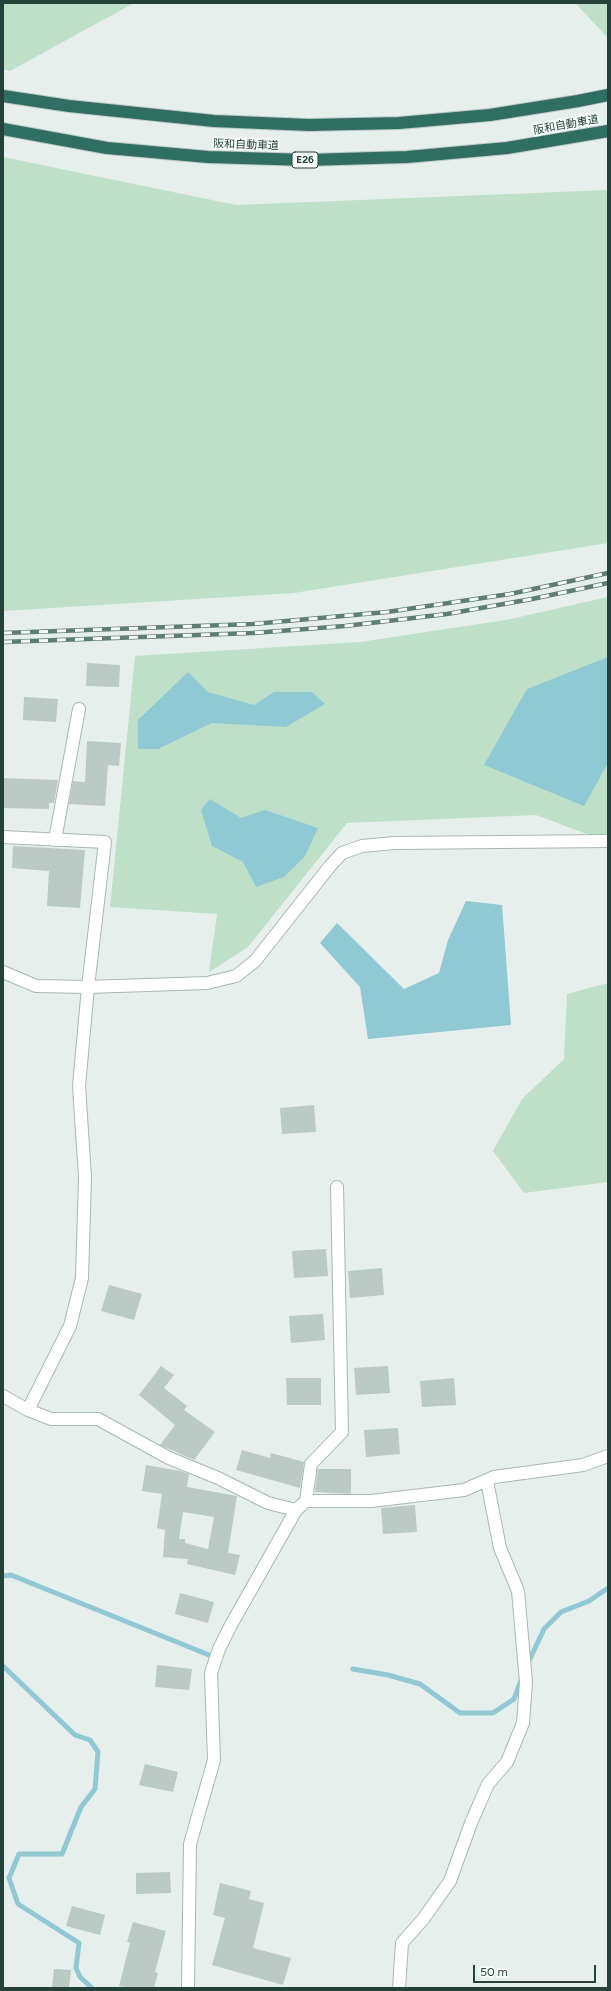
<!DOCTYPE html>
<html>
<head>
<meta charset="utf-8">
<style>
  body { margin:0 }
  #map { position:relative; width:611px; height:1991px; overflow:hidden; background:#e6efeb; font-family:Figtree,sans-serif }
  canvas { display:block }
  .frame { position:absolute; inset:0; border:4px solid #24423a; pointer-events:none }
  .scale { position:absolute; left:473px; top:1965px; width:123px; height:18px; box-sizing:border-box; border:2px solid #24423a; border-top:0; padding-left:5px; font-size:12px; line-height:14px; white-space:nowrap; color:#24423a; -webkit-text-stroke:3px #f7fbf9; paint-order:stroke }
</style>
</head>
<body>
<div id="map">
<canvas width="611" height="1991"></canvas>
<div class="frame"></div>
<div class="scale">50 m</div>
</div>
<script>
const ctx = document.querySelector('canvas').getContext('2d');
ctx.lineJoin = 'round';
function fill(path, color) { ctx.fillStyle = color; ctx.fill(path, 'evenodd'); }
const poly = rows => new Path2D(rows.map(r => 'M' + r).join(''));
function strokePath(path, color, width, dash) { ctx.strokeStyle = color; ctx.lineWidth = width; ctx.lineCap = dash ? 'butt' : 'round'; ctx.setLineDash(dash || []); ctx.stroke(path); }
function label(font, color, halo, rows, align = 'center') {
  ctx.font = font + ' Figtree,"Noto Sans JP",sans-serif'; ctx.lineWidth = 4; ctx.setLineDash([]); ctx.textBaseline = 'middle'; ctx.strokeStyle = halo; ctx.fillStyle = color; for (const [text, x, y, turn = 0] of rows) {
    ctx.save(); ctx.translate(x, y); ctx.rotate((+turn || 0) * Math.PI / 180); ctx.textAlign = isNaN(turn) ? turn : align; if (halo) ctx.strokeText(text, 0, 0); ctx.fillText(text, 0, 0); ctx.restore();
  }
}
const green = poly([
  [3,3,134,3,10,71,3,69],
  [575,3,608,3,608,38],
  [3,157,236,205,608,190,608,543,294,593,3,611],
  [608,597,608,842,536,815,347,823,248,947,209,972,217,914,110,907,135,656,360,642,506,620],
  [608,983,608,1182,524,1193,493,1151,522,1099,564,1059,567,994]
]);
const water = poly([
  [608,657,608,763,584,806,484,765,527,689],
  [188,672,208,692,254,705,274,692,312,692,325,704,286,727,212,723,158,749,138,749,138,720],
  [210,799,241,818,265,810,318,828,305,856,284,877,256,887,243,862,212,846,201,810],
  [466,901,502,905,511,1025,368,1039,360,987,320,943,337,923,404,989,439,973,448,940]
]);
const stream = poly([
  [3,1576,11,1575,209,1655],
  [528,1663,544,1629,561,1612,589,1601,608,1588],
  [3,1666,75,1735,90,1740,98,1752,95,1789,81,1807,62,1854,19,1854,9,1878,18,1904,79,1943,76,1968,80,1977,92,1988],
  [353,1669,388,1675,420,1684,460,1713,493,1713,514,1699,522,1678]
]);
const building = poly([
  [87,663,120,665,119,687,86,686],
  [24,697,58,699,56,722,23,720],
  [87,741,121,743,119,766,108,765,105,806,69,804,73,781,85,782],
  [3,778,58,780,54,803,49,803,49,809,3,808],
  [13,846,85,850,80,908,47,906,49,871,12,868],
  [314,1105,316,1132,282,1134,280,1108],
  [326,1249,328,1276,294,1278,292,1251],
  [382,1268,384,1295,350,1298,348,1271],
  [109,1285,142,1294,134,1320,101,1311],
  [323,1314,325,1340,291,1343,289,1316],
  [161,1366,174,1375,164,1388,187,1406,184,1410,215,1432,194,1460,160,1445,175,1425,139,1395],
  [388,1366,390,1393,356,1395,354,1368],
  [286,1378,321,1378,321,1405,287,1405],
  [454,1378,456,1405,422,1407,420,1381],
  [398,1428,400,1454,366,1457,364,1430],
  [242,1450,270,1458,271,1453,304,1462,300,1488,236,1470],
  [146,1465,180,1471,189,1474,187,1487,237,1496,228,1553,240,1555,235,1575,187,1564,188,1559,163,1557,165,1530,157,1528,162,1494,142,1491],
  [183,1512,214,1517,208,1549,185,1543,185,1539,179,1539],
  [318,1469,351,1469,351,1494,315,1492],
  [415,1505,417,1532,383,1534,381,1508],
  [180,1593,214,1602,208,1623,175,1614],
  [157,1665,192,1669,189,1690,155,1687],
  [145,1764,178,1772,173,1792,139,1785],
  [170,1872,171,1893,136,1894,136,1873],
  [220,1883,251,1891,249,1899,264,1903,253,1948,291,1958,283,1985,212,1965,225,1918,213,1915],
  [72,1906,105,1915,100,1935,66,1926],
  [133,1922,166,1931,155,1972,158,1973,154,1988,129,1988,119,1986,130,1943,127,1942],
  [54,1969,71,1970,69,1988,52,1988]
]);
const minor = poly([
  [3,837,105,842,88,987,79,1086,85,1177,82,1278,70,1326,28,1410],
  [55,840,79,709],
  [3,972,36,986,88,987,207,983,236,976,255,961,330,866,342,853,362,846,394,843,608,841],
  [3,1396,28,1410,51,1419,98,1419,169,1458,218,1478,268,1503,296,1510],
  [306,1501,311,1464,342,1432,337,1187],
  [188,1988,190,1844,214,1760,211,1673,219,1649,231,1625,296,1510,306,1501,371,1501,464,1490,494,1477,583,1465,608,1456],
  [399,1988,402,1943,424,1918,450,1881,471,1823,488,1784,507,1762,523,1723,526,1682,518,1591,500,1548,487,1481]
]);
const highway = poly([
  [3,96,69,106,214,121,309,125,399,123,490,115,578,101,608,95],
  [3,129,107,148,208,157,307,160,407,157,507,148,608,131]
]);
const rail = poly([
  [3,633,253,624,387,612,510,594,608,573],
  [3,642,253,633,345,626,447,614,532,599,608,583]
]);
const shields = [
  [305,160,26]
];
const shieldNames = [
  ["E26",305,160]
];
const streetNames = [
  ["阪和自動車道",566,125,-10],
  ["阪和自動車道",246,145,2]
];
fill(green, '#bfe0c8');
fill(water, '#8ec9d4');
strokePath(stream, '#8ec9d4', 5);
fill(building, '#bbcac4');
strokePath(minor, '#a8b8b2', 14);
strokePath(highway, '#c2cac8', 14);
strokePath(minor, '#fff', 12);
strokePath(highway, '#2f6f62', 12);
strokePath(rail, '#5f7d75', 4.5);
strokePath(rail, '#f7fbf9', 3, [9]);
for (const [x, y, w] of shields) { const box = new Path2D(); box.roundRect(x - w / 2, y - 8, w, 16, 3); ctx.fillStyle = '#f7fbf9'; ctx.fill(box); strokePath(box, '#24423a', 1); }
label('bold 10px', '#24423a', null, shieldNames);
label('11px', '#24423a', '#f7fbf9', streetNames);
</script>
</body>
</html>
